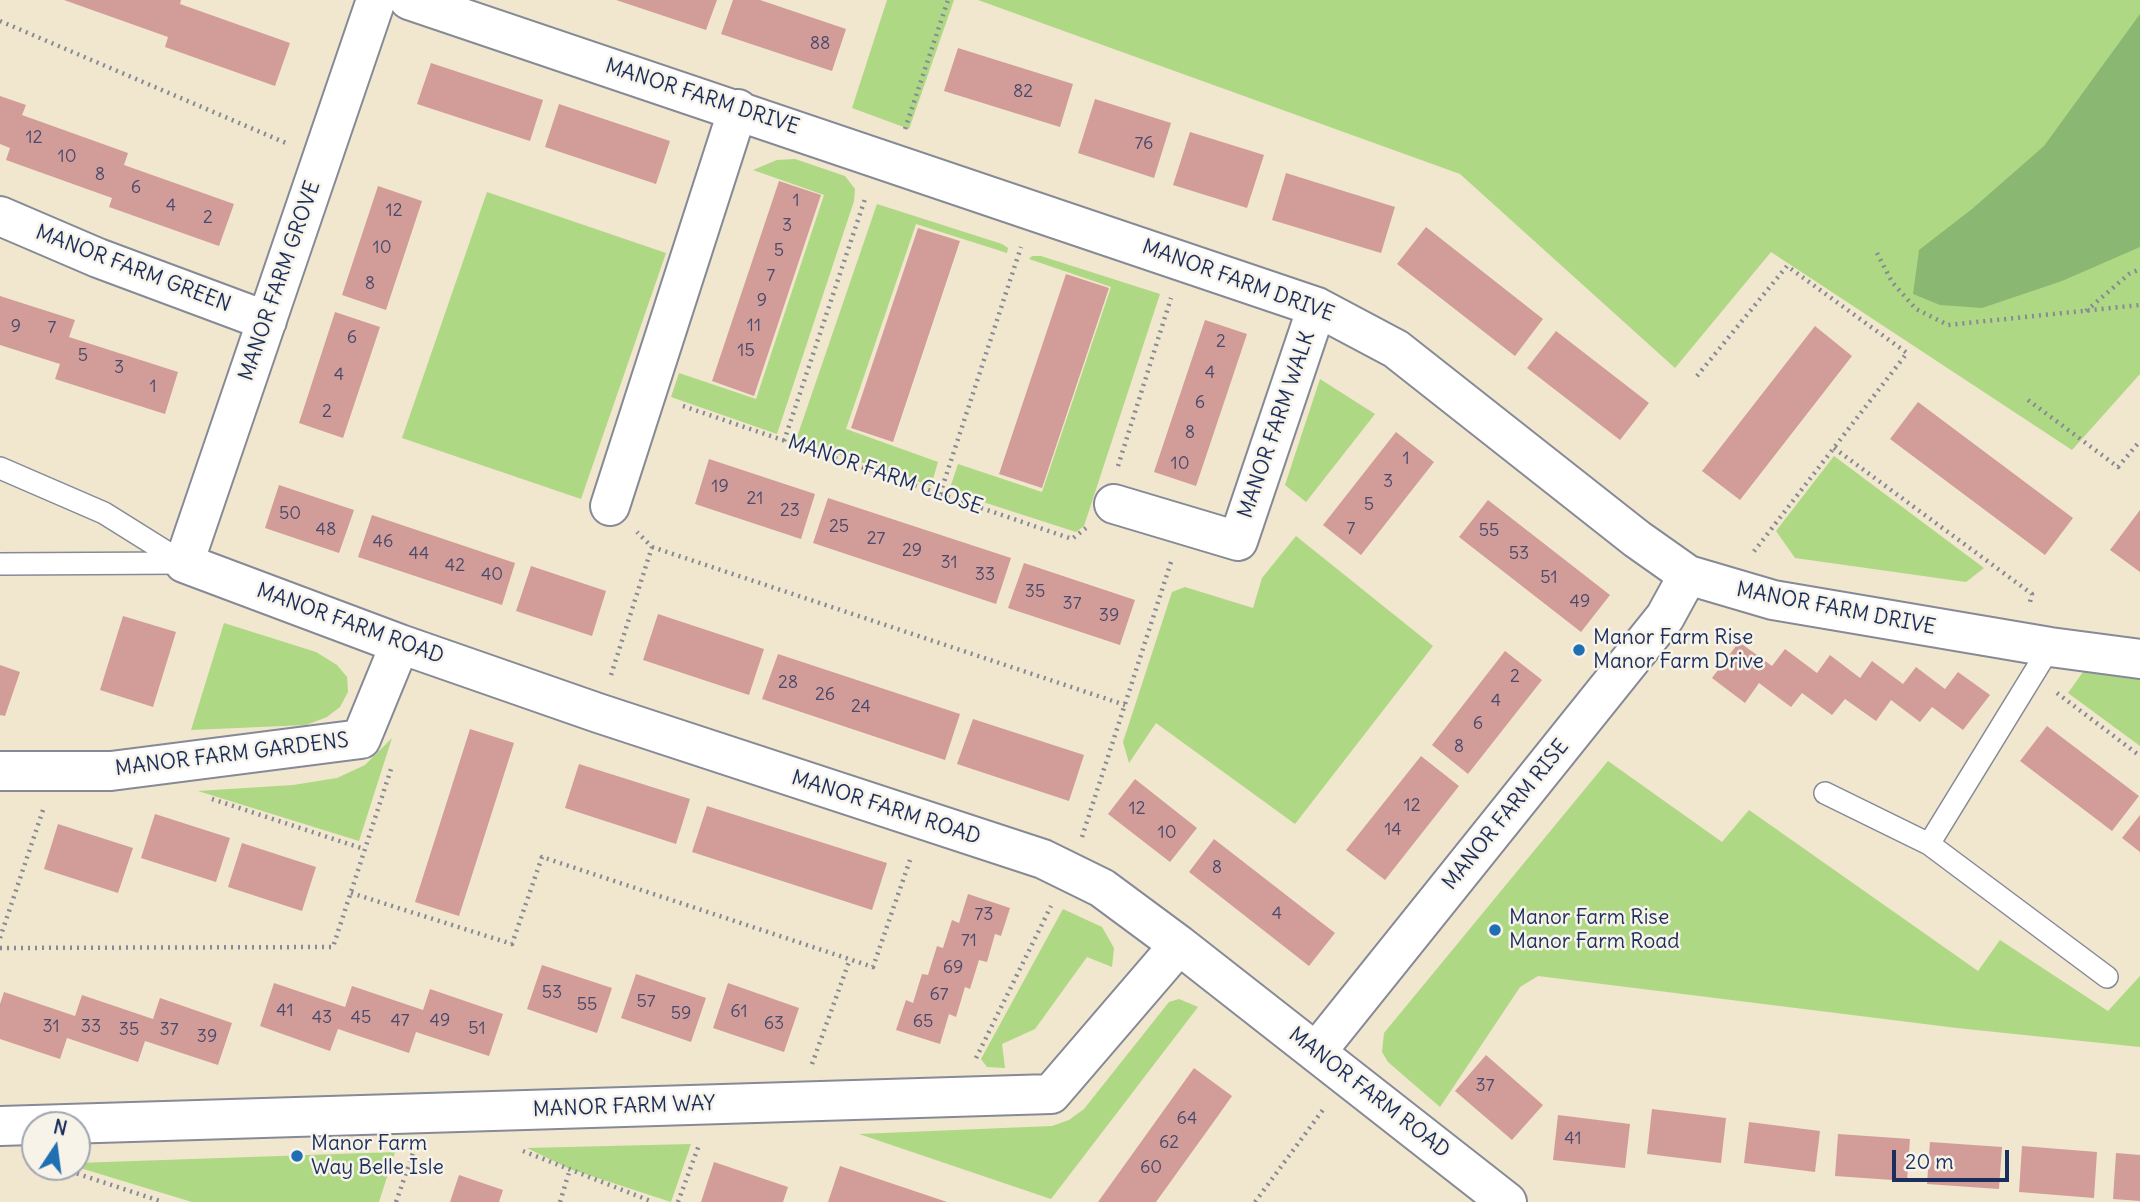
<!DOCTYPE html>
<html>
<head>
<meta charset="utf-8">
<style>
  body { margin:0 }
  #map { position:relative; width:2140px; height:1202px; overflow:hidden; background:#f1e6ce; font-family:Delius,sans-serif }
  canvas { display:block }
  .north { position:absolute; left:21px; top:1111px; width:70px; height:70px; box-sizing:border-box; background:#f7f3e8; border:2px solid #9fa5b1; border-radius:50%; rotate:13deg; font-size:19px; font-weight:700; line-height:28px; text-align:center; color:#1b2f5e }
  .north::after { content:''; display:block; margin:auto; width:24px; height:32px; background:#1f6fb2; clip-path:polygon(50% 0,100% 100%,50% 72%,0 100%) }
  .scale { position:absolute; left:1892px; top:1150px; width:117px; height:32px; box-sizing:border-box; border:4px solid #1b2f5e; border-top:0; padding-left:9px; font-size:21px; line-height:24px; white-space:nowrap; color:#1b2f5e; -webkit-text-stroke:5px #f7f3e8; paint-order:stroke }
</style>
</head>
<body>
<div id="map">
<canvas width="2140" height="1202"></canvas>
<div class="north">N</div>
<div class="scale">20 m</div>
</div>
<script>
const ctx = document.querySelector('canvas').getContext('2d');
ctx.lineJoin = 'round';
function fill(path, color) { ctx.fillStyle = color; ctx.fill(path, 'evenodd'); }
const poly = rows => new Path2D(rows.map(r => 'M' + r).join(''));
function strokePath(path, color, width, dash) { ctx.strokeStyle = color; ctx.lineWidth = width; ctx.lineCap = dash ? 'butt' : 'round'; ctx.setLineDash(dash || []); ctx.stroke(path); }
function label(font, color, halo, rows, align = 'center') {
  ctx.font = font + ' Delius,sans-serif'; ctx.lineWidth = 5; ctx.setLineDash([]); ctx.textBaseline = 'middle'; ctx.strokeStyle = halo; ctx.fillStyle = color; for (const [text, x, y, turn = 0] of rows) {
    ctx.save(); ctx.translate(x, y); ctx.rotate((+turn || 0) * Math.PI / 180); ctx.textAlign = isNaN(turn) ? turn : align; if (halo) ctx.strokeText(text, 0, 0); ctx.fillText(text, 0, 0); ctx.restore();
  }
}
const green = poly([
  [887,0,954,0,909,129,852,108],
  [978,0,2140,0,2140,374,2072,450,1771,252,1675,368,1460,174],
  [795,159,845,176,855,189,854,201,777,434,671,397,679,373,756,399,824,195,753,170,777,160],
  [487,192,666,253,581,499,402,438],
  [877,204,1002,244,1008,248,1007,253,916,224,846,429,938,462,931,486,796,440],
  [1032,256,1041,256,1160,294,1084,526,1076,532,949,491,958,464,1042,492,1111,287,1029,259],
  [1320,379,1375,414,1306,502,1285,485],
  [1834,456,1984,568,1966,582,1795,558,1776,531],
  [1296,536,1433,646,1295,824,1156,723,1129,763,1123,742,1172,592,1185,587,1253,608,1262,578],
  [224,623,316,652,337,665,347,677,348,692,340,707,327,717,306,725,191,730],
  [2088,665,2140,672,2140,746,2068,693],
  [392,738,359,841,198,791,293,785,337,778,365,765],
  [1608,761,1722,842,1749,810,1978,971,2000,940,2108,1011,2140,976,2140,1047,1957,1028,1538,976,1520,987,1440,1107,1388,1062,1382,1052,1384,1033],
  [1063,909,1102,927,1114,948,1112,967,1087,957,1035,1029,1002,1044,1005,1068,987,1067,981,1059],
  [1179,999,1198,1007,1051,1199,859,1134,1052,1126,1069,1120,1084,1109,1169,1002],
  [691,1144,671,1202,570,1169,527,1148],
  [395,1152,379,1202,192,1202,77,1167,77,1163]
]);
const forest = poly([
  [2140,14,2140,247,2062,281,1982,308,1940,305,1913,294,1919,250,1972,209,2044,146]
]);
const building = poly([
  [64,0,181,0,180,4,290,43,275,86,165,47,168,37],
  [616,0,717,0,706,30],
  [733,0,760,0,846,29,832,71,721,34],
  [958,48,1073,84,1060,127,944,91],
  [431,63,543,100,530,141,417,104],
  [0,96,26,105,22,115,128,153,124,165,234,204,219,246,109,207,112,198,6,160,10,148,0,144],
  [1095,99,1171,123,1154,178,1078,153],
  [559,104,670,141,656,184,545,147],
  [1190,132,1264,155,1247,208,1173,185],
  [1286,173,1395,207,1381,253,1272,220],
  [779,181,821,195,754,396,712,381],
  [378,186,422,201,386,310,342,295],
  [1426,227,1543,319,1515,356,1397,264],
  [918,228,960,241,893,442,851,428],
  [1066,274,1109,288,1042,488,999,474],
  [0,296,75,320,69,337,178,372,165,414,55,379,60,364,0,345],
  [335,312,380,327,343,438,299,423],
  [1205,320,1247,334,1196,486,1154,472],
  [1815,326,1852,356,1740,500,1702,471],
  [1556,331,1649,403,1620,440,1527,368],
  [1918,402,2073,518,2045,555,1890,439],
  [1396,432,1434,462,1361,555,1323,525],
  [709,459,815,494,801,539,695,504],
  [279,485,354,510,339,553,265,528],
  [828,498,1011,558,996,604,813,543],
  [1488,500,1610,595,1581,632,1459,537],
  [2140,510,2140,572,2110,550],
  [372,515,515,563,502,605,358,557],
  [1024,563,1135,600,1120,645,1008,608],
  [531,566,606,591,592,636,516,611],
  [658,614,764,649,749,695,643,660],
  [123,616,176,632,153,707,100,690],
  [1739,642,1772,666,1785,649,1817,673,1830,655,1860,678,1872,661,1903,684,1916,667,1945,689,1958,672,1990,695,1963,730,1932,707,1920,722,1891,700,1876,721,1845,699,1832,715,1802,693,1791,707,1759,683,1745,703,1712,678],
  [1505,651,1542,680,1468,774,1432,745],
  [778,654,960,714,945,760,762,699],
  [0,665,20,672,5,716,0,715],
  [973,719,1084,755,1069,801,957,764],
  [2047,726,2139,796,2112,831,2020,761],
  [470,729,514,743,459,916,415,902],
  [1421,756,1459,786,1385,880,1346,850],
  [579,764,690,799,676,844,565,808],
  [1135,779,1197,828,1170,862,1108,814],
  [707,806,887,863,872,910,692,852],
  [155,814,230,838,216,882,141,858],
  [2140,815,2140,852,2122,838],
  [58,824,133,848,118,893,44,869],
  [1214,839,1335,933,1309,966,1189,872],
  [242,843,316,867,302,911,228,887],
  [968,894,1010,908,1001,936,995,934,987,962,979,960,970,989,965,987,956,1017,949,1014,940,1044,896,1030,906,1000,913,1003,922,974,928,975,937,946,943,948,952,920,959,923],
  [542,965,612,988,597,1033,527,1009],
  [636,974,706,998,691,1042,621,1018],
  [274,983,345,1007,352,986,423,1010,430,989,503,1014,489,1056,416,1032,409,1053,338,1029,330,1051,260,1026],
  [728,983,799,1008,784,1052,713,1028],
  [4,992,75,1016,82,995,153,1019,160,998,232,1023,218,1065,145,1041,138,1062,67,1038,60,1059,0,1039,0,1004],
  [1486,1055,1543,1105,1512,1140,1455,1091],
  [1194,1068,1232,1096,1215,1120,1156,1202,1098,1202],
  [1652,1109,1726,1118,1721,1163,1647,1154],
  [1558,1115,1630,1124,1625,1168,1553,1160],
  [1749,1122,1820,1131,1815,1172,1744,1163],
  [1838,1134,1910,1139,1907,1181,1835,1176],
  [1930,1142,2002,1147,1999,1189,1927,1184],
  [2022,1146,2097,1152,2094,1198,2019,1192],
  [2116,1153,2140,1155,2140,1201,2113,1199],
  [714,1162,788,1187,783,1202,701,1202],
  [840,1166,947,1202,828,1202],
  [459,1175,503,1190,499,1202,450,1202]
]);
const path = poly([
  [0,21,286,143],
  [905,129,948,0],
  [1877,253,1892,282,1916,309,1948,325,2140,305],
  [2086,311,2129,274,2140,269],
  [1697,376,1787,266,1907,353,1752,554],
  [2028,400,2118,467,2140,441],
  [683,406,1072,539,1086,528],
  [784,441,866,196],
  [1834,448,2032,594,2029,606],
  [1118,466,1171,298],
  [940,494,1021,247],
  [652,547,1125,705],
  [611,675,652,547,637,532],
  [2057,693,2140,756],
  [212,799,364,849],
  [1082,837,1171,562],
  [351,893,512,944,542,857,873,967,911,857],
  [0,938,43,810],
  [0,948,333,947,392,766],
  [976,1058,1051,906],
  [812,1064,850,959],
  [523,1151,653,1202],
  [57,1167,163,1202],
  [396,1202,413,1153],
  [560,1202,570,1169],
  [678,1202,699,1145],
  [1255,1202,1325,1107]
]);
const lane = poly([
  [0,468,104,513,184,563],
  [0,564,184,563],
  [2050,647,1929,844,2107,977],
  [1825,793,1929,844]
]);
const street = poly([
  [376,0,184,563,400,644,598,713,1043,859,1102,888,1179,945,1507,1202],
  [409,0,1317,307,1396,349,1637,539,1688,575,1773,600,2050,647,2140,659],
  [0,216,98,258,267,321],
  [1114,504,1238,541,1317,307],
  [610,506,738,109],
  [0,771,111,771,361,739,400,644],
  [1317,1051,1665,617,1688,575],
  [0,1126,1051,1094,1179,945]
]);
const markers = [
  [1579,650,7,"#1f6fb2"],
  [1495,930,7,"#1f6fb2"],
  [297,1156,7,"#1f6fb2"]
];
const numberNames = [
  ["88",820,44],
  ["82",1023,92],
  ["12",34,138],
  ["76",1144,144],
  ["10",67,157],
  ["8",100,175],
  ["6",136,188],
  ["1",796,201],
  ["4",171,206],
  ["12",394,211],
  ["2",208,218],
  ["3",787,226],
  ["10",382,248],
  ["5",779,251],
  ["7",771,276],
  ["8",370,284],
  ["9",762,301],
  ["11",754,326],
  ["9",16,327],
  ["7",52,328],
  ["6",352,338],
  ["2",1221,342],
  ["15",746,351],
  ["5",83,356],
  ["3",119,368],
  ["4",1210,373],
  ["4",339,375],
  ["1",153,387],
  ["6",1200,403],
  ["2",327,412],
  ["8",1190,433],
  ["1",1406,459],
  ["10",1180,464],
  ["3",1388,482],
  ["19",720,487],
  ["21",755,499],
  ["5",1369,505],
  ["23",790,511],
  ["50",290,514],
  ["25",839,527],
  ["7",1351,529],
  ["48",326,530],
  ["55",1489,531],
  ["27",876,539],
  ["46",383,542],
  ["29",912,551],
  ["44",419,554],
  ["53",1519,554],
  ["31",949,563],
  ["42",455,566],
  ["40",492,575],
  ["33",985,575],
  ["51",1549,578],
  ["35",1035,592],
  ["49",1580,602],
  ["37",1072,604],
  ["39",1109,616],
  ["2",1515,677],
  ["28",788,683],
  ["26",825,695],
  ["4",1496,701],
  ["24",861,707],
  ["6",1478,724],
  ["8",1459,747],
  ["12",1412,806],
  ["12",1137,809],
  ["14",1393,830],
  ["10",1167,833],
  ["8",1217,868],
  ["4",1277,914],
  ["73",984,915],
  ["71",969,941],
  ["69",953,968],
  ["53",552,993],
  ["67",939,995],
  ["57",646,1002],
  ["55",587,1005],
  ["41",285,1011],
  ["61",739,1012],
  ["59",681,1014],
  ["43",322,1018],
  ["45",361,1018],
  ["47",400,1021],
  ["49",440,1021],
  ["65",923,1022],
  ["63",774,1024],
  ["31",51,1027],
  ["33",91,1027],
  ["51",477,1029],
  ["35",129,1030],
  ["37",169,1030],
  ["39",207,1037],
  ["37",1485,1086],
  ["64",1187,1119],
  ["41",1573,1139],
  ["62",1169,1143],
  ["60",1151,1168]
];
const streetNames = [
  ["MANOR FARM DRIVE",702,97,18],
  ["MANOR FARM GREEN",133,269,21],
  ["MANOR FARM GROVE",280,281,-71],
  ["MANOR FARM DRIVE",1238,281,20],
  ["MANOR FARM WALK",1277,425,-71],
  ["MANOR FARM CLOSE",885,475,19],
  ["MANOR FARM DRIVE",1836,609,11],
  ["MANOR FARM ROAD",350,624,20],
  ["MANOR FARM GARDENS",232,755,-7],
  ["MANOR FARM ROAD",886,808,18],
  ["MANOR FARM RISE",1506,815,-51],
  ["MANOR FARM ROAD",1369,1093,38],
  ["MANOR FARM WAY",624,1107,-2]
];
const poiNames = [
  ["Manor Farm Rise",1593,638],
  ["Manor Farm Drive",1593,662],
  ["Manor Farm Rise",1509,918],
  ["Manor Farm Road",1509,942],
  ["Manor Farm",311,1144],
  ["Way Belle Isle",311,1168]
];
fill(green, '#aed884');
fill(forest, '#8ab872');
fill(building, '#d29d99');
strokePath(lane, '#868a96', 24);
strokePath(street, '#868a96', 42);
strokePath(path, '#868a96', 4.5, [2, 5]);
strokePath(lane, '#fff', 21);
strokePath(street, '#fff', 38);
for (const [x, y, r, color] of markers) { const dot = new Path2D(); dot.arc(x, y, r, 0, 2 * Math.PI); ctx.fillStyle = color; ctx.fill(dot); strokePath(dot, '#f7f3e8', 2.5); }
label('18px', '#494a6d', null, numberNames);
label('21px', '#1b2f5e', '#f7f3e8', streetNames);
label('21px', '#1b2f5e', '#f7f3e8', poiNames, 'left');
</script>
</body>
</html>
